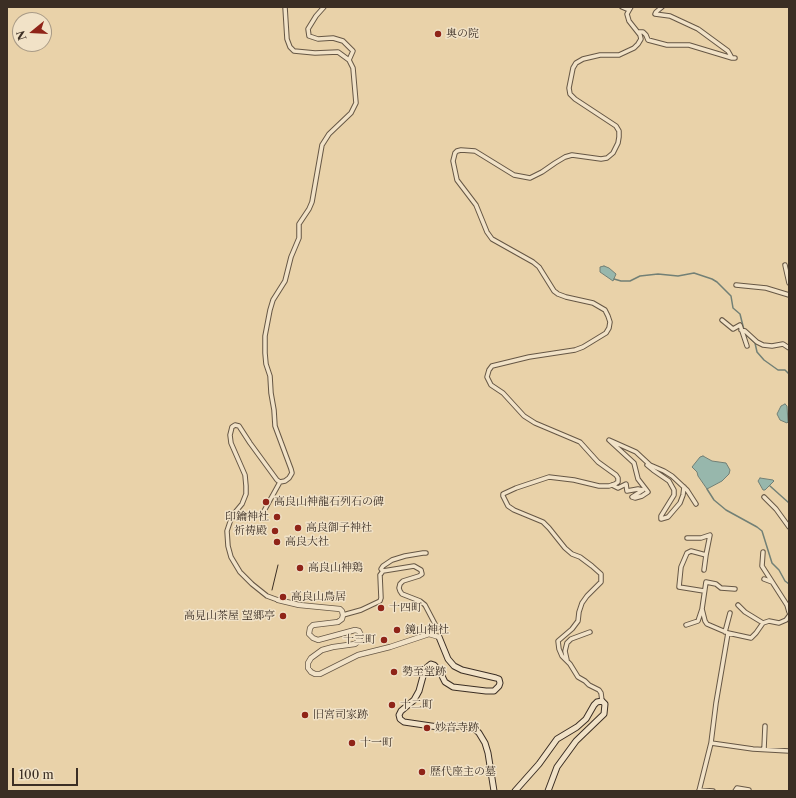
<!DOCTYPE html>
<html>
<head>
<meta charset="utf-8">
<style>
  body { margin:0 }
  #map { position:relative; width:796px; height:798px; overflow:hidden; background:#e9d2a9; font-family:"Libre Caslon Text",serif }
  canvas { display:block }
  .frame { position:absolute; inset:0; border:8px solid #3b2e24; pointer-events:none }
  .north { position:absolute; left:12px; top:12px; width:40px; height:40px; box-sizing:border-box; background:#f1e2c7; border:1px solid #a89a86; border-radius:50%; rotate:252deg; font-size:11px; font-weight:700; line-height:16px; text-align:center; color:#3b2e24 }
  .north::after { content:''; display:block; margin:auto; width:14px; height:18px; background:#8f2418; clip-path:polygon(50% 0,100% 100%,50% 72%,0 100%) }
  .scale { position:absolute; left:12px; top:768px; width:66px; height:18px; box-sizing:border-box; border:2px solid #3b2e24; border-top:0; padding-left:5px; font-size:12px; line-height:14px; white-space:nowrap; color:#3b2e24; -webkit-text-stroke:3px #f1e2c7; paint-order:stroke }
</style>
</head>
<body>
<div id="map">
<canvas width="796" height="798"></canvas>
<div class="frame"></div>
<div class="north">N</div>
<div class="scale">100 m</div>
</div>
<script>
const ctx = document.querySelector('canvas').getContext('2d');
ctx.lineJoin = 'round';
function fill(path, color) { ctx.fillStyle = color; ctx.fill(path, 'evenodd'); }
const poly = rows => new Path2D(rows.map(r => 'M' + r).join(''));
function strokePath(path, color, width, dash) { ctx.strokeStyle = color; ctx.lineWidth = width; ctx.lineCap = dash ? 'butt' : 'round'; ctx.setLineDash(dash || []); ctx.stroke(path); }
function label(font, color, halo, rows, align = 'center') {
  ctx.font = font + ' "Libre Caslon Text","Noto Serif JP",serif'; ctx.lineWidth = 3; ctx.setLineDash([]); ctx.textBaseline = 'middle'; ctx.strokeStyle = halo; ctx.fillStyle = color; for (const [text, x, y, turn = 0] of rows) {
    ctx.save(); ctx.translate(x, y); ctx.rotate((+turn || 0) * Math.PI / 180); ctx.textAlign = isNaN(turn) ? turn : align; if (halo) ctx.strokeText(text, 0, 0); ctx.fillText(text, 0, 0); ctx.restore();
  }
}
const water = poly([
  [604,266,609,268,616,274,613,281,600,272,600,267,604,266],
  [785,404,787,406,788,422,787,423,780,420,777,414,781,406,785,404],
  [703,456,712,461,726,463,730,470,729,474,722,481,707,489,698,476,697,472,692,467,700,457,703,456],
  [760,478,773,480,774,481,765,490,763,490,758,481,760,478]
]);
const stream = poly([
  [614,279,621,281,630,281,640,276,658,274,678,276,694,273,712,279,717,282,731,296,733,308,740,314,744,330],
  [744,333,755,343,757,352,764,360,778,370,785,370,789,374],
  [770,486,789,503],
  [707,489,714,500,726,510,757,527,762,531,772,563,779,570,785,581,789,584]
]);
const minor = poly([
  [324,7,316,16,308,29,309,36,318,39,333,38,343,41,353,51,349,60],
  [622,7,629,10],
  [662,7,656,12,655,14,670,16,698,29,728,51,732,58,735,58],
  [639,32,643,32,646,35,648,40,667,45,689,45,732,58],
  [785,265,789,283],
  [736,285,766,288,789,295],
  [722,320,733,329,740,325,747,346],
  [741,330,745,331,757,342,763,345,772,346,783,344,789,348],
  [647,465,653,470,669,481,674,490,674,495,661,516,661,519,668,517,680,503,683,495,684,487],
  [612,485,618,488,626,484,627,491,638,489,643,490,632,497,635,498,642,496,648,492,638,479,634,463,609,440,636,452,650,465,664,471,672,476,687,490,696,504],
  [764,497,776,509,789,527],
  [264,511,280,482],
  [687,538,701,538,710,535,706,555,691,551,687,553,681,567,679,587,704,591],
  [763,552,762,566,787,605,789,612],
  [704,570,706,555],
  [383,571,381,569,383,566,392,560,405,556,423,553,426,553],
  [764,579,772,582],
  [735,589,721,588,716,584,706,582,702,609,705,621,707,624,728,633,751,638,756,633,763,623,769,621,779,623,786,620,789,616],
  [278,600,267,596,252,584,240,572,231,557,228,546,227,531,232,516,242,504,246,494,246,486,245,475,231,443,230,435,232,427,235,425,239,426,250,443,277,480,280,482,285,481,289,478,292,473,291,469,275,426,274,410,271,393,270,376,266,364,265,353,265,336,270,310,273,300,285,281,291,257,299,238,299,224,309,209,312,202,322,145,329,134,351,113,356,103,353,68,349,60,338,52,315,53,294,51,290,47,287,39,285,7],
  [738,605,745,612,763,623],
  [343,615,361,610,380,601,381,598,380,575,383,571,414,566,421,570,422,574,419,576,403,581,400,584,399,588,400,591,402,594,420,601,425,605,435,624],
  [686,625,698,621,702,609],
  [725,632,730,613],
  [567,660,565,651,567,643,571,639,590,632],
  [602,701,601,693,599,690,589,685,585,681,578,677,570,664,562,656,559,649,558,641,572,629,578,621,579,612,582,603,587,596,601,582,601,574,592,566,580,557,572,554,565,548,549,528,543,522,514,510,508,506,503,496,503,494,516,488,549,477,574,480,599,486,609,486,615,484,618,482,618,478,616,475,598,462,580,442,535,423,524,416,503,393,491,385,487,377,489,370,492,366,529,357,575,350,583,347,606,333,609,328,610,322,608,316,605,310,593,303,566,297,558,294,554,291,539,267,533,262,492,239,487,232,476,205,457,180,453,161,455,153,457,151,461,150,475,151,514,175,530,178,542,172,555,163,565,157,572,155,601,159,607,158,613,153,618,143,619,137,619,131,616,126,575,99,570,94,569,88,573,68,576,63,583,59,600,55,619,55,634,48,638,44,641,39,640,35,629,21,627,14,631,7],
  [711,743,753,749,789,751],
  [764,749,765,726],
  [699,790,713,791],
  [699,791,711,743,716,703,728,633],
  [735,791,737,788,749,790,749,791]
]);
const tertiary = poly([
  [278,600,299,605,340,609,342,611,343,615,342,619,338,622,313,625,310,628,309,634,313,638,318,640,355,630,359,631,361,635,361,639,355,644,333,647,322,650,311,658,308,663,308,668,311,672,315,674,320,674,358,655,390,647,429,634,439,637]
]);
const secondary = poly([
  [439,637,448,659,454,666,462,670,496,678,499,679,500,683,499,686,494,691,486,691,453,687,445,682,439,670,434,665,431,664,425,669,419,691,414,700,401,711,399,715,400,719,404,722,438,727,463,726,473,727,479,733,485,743,488,753,494,791],
  [515,791,539,764,557,739,577,727,586,719,594,705,597,702,602,701,605,704,604,714,576,741,557,767,548,791]
]);
const tram = poly([
  [272,590,278,565]
]);
const markers = [
  [438,34,4,"#8f2418"],
  [266,502,4,"#8f2418"],
  [277,517,4,"#8f2418"],
  [298,528,4,"#8f2418"],
  [275,531,4,"#8f2418"],
  [277,542,4,"#8f2418"],
  [300,568,4,"#8f2418"],
  [283,597,4,"#8f2418"],
  [381,608,4,"#8f2418"],
  [283,616,4,"#8f2418"],
  [397,630,4,"#8f2418"],
  [384,640,4,"#8f2418"],
  [394,672,4,"#8f2418"],
  [392,705,4,"#8f2418"],
  [305,715,4,"#8f2418"],
  [427,728,4,"#8f2418"],
  [352,743,4,"#8f2418"],
  [422,772,4,"#8f2418"]
];
const poiNames = [
  ["奥の院",446,34],
  ["高良山神龍石列石の碑",274,502],
  ["印鑰神社",269,517,"right"],
  ["高良御子神社",306,528],
  ["祈祷殿",267,531,"right"],
  ["高良大社",285,542],
  ["高良山神鶏",308,568],
  ["高良山鳥居",291,597],
  ["十四町",389,608],
  ["高見山茶屋 望郷亭",275,616,"right"],
  ["鏡山神社",405,630],
  ["十三町",376,640,"right"],
  ["勢至堂跡",402,672],
  ["十二町",400,705],
  ["旧宮司家跡",313,715],
  ["妙音寺跡",435,728],
  ["十一町",360,743],
  ["歴代座主の墓",430,772]
];
fill(water, '#97b7ac');
strokePath(water, '#728076', 1);
strokePath(stream, '#728076', 1.5);
strokePath(minor, '#665745', 5.5);
strokePath(tertiary, '#665745', 6);
strokePath(secondary, '#3b2e24', 7);
strokePath(minor, '#f1e2c7', 3.5);
strokePath(tertiary, '#f1e2c7', 4.5);
strokePath(secondary, '#f1e2c7', 5);
strokePath(tram, '#3b2e24', 1);
for (const [x, y, r, color] of markers) { const dot = new Path2D(); dot.arc(x, y, r, 0, 2 * Math.PI); ctx.fillStyle = color; ctx.fill(dot); strokePath(dot, '#f1e2c7', 1.5); }
label('11px', '#3b2e24', '#f1e2c7', poiNames, 'left');
</script>
</body>
</html>
